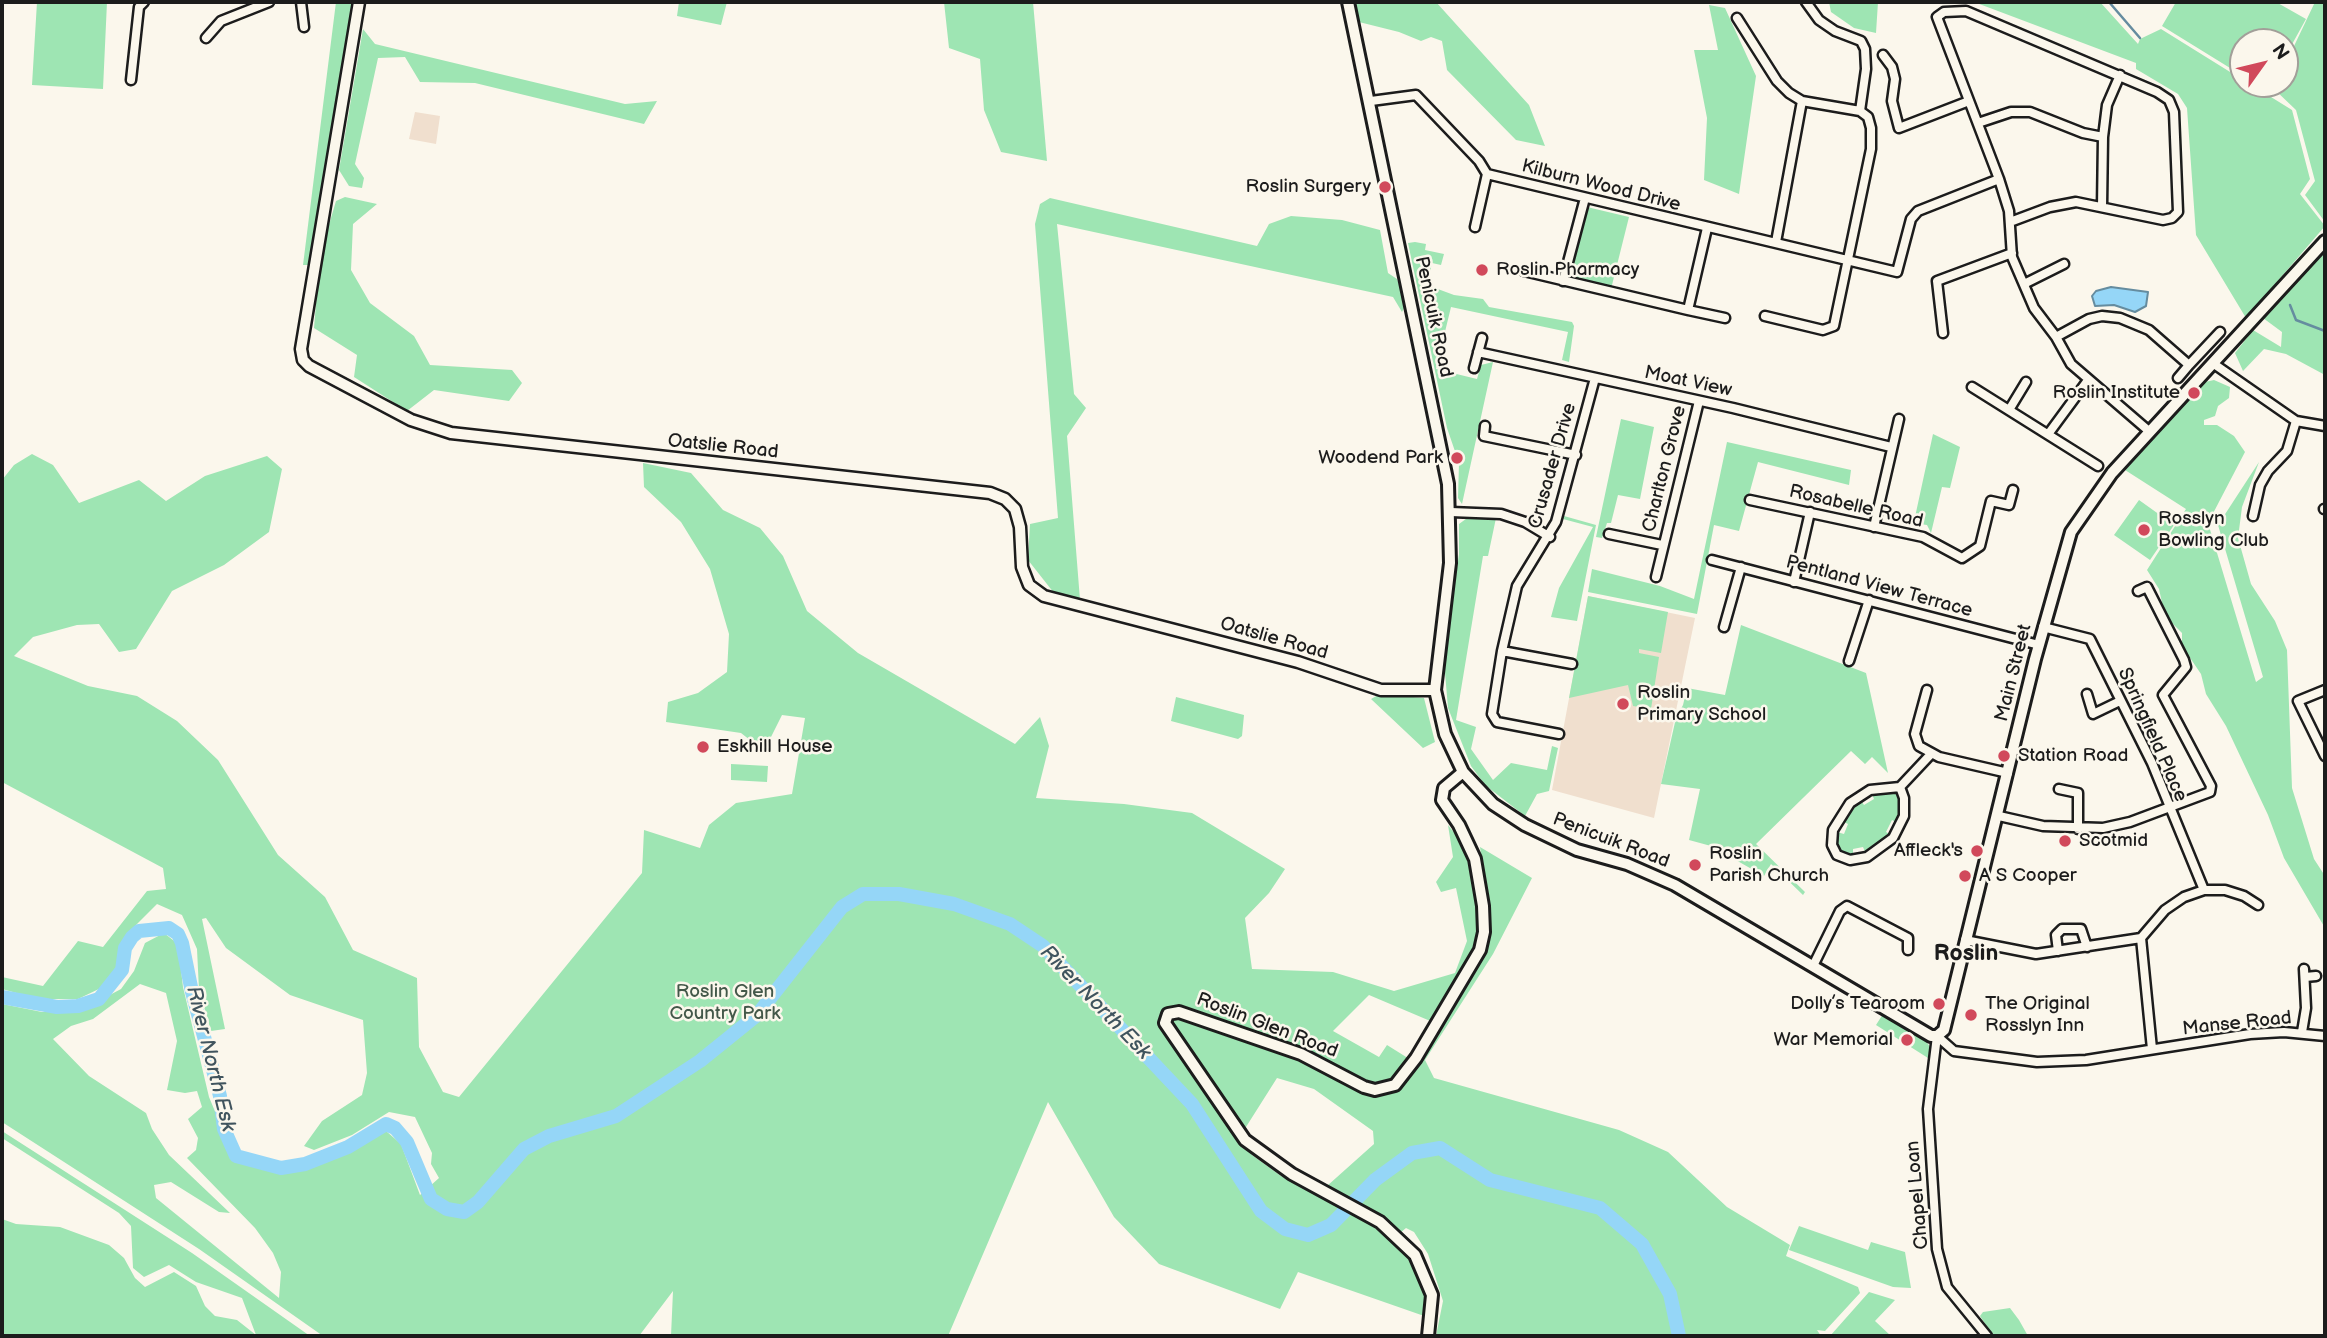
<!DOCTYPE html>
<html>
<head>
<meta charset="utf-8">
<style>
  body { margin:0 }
  #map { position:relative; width:2327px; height:1338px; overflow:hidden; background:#fbf7ec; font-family:"Balsamiq Sans",sans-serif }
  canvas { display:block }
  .frame { position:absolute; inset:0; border:4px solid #1c1c1c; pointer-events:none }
  .north { position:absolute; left:2229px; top:28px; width:70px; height:70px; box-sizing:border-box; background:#fbf7ec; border:2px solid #a29f99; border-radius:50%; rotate:56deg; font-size:19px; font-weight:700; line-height:28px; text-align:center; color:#1c1c1c }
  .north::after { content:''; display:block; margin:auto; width:24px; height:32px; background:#d1495b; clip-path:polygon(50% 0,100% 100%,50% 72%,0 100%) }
</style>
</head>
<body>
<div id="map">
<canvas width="2327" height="1338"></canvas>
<div class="frame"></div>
<div class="north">N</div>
</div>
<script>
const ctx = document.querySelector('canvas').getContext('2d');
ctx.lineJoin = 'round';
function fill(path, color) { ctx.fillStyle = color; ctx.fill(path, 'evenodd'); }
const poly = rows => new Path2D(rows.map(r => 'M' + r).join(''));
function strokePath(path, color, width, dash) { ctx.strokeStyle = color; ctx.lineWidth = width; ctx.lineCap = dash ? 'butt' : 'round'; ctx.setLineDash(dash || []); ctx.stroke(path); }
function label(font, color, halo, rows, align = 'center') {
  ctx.font = font + ' "Balsamiq Sans",sans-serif'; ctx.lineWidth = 5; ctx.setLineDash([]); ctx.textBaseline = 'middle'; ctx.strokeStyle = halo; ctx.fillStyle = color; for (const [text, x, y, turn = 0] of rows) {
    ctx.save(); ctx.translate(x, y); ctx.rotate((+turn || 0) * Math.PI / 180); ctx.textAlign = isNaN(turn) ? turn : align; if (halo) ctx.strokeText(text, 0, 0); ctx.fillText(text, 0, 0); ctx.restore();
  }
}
const built = poly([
  [415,112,440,116,436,144,409,139],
  [1588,596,1695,618,1654,818,1552,790]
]);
const green = poly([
  [37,2,107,2,103,89,32,85],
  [336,2,353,2,309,265,303,265],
  [679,2,727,2,721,25,677,16],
  [944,2,1033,2,1047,161,1001,152,984,110,980,59,949,48],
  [1354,2,1436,2,1529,105,1545,146,1516,140,1447,70,1442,41,1431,37,1421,41,1399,32,1359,22],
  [1829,2,1878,2,1876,33,1854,28,1831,12],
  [1974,2,2100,2,2138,44,2140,39,2161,29,2243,80,2243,84,2250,84,2292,110,2310,179,2300,194,2325,226,2246,318,2196,235,2187,108,2178,94,2136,69,2136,63],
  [2176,2,2276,2,2306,19,2285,57,2285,42,2243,42,2243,76,2162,26],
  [2315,2,2325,2,2325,222,2305,195,2315,181,2296,110,2273,88,2275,84,2285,84,2285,65],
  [1709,5,1725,8,1756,76,1739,194,1704,180,1707,118,1694,50,1718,50],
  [363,29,375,44,625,104,657,101,644,124,475,83,420,82,405,57,378,58,355,164,364,178,362,188,349,186,339,170],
  [345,197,377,204,353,224,351,270,370,303,414,336,430,365,512,370,522,383,509,401,434,390,407,411,354,377,357,355,314,328,320,255,336,201],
  [1050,198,1257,246,1269,224,1291,216,1342,220,1380,230,1388,273,1397,279,1406,304,1402,312,1393,297,1057,224,1074,394,1086,408,1067,436,1080,600,1054,593,1028,560,1030,524,1058,518,1035,224,1040,204],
  [1587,207,1629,217,1611,289,1569,279],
  [1415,242,1426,244,1425,250,1444,254,1441,265,1432,263,1427,285,1454,295,1483,299,1489,307,1572,322,1574,326,1569,362,1562,360,1568,332,1451,307,1436,369,1477,379,1481,365,1493,362,1462,504,1458,498,1459,463,1447,428,1408,243],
  [2325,252,2325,375,2286,354,2264,349,2243,371,2235,353,2253,330,2281,347,2282,332,2263,318],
  [2214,380,2230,387,2229,398,2218,406,2215,416,2204,420,2204,425,2217,425,2234,436,2245,452,2208,523,2256,682,2263,677,2218,525,2259,462,2242,507,2238,538,2251,584,2275,621,2287,650,2292,788,2314,859,2325,876,2325,928,2284,858,2268,815,2226,726,2206,694,2201,674,2182,646,2182,633,2165,616,2159,589,2147,570,2186,509,2125,470,2205,382],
  [1621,419,1654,427,1640,499,1618,495,1611,523,1607,523,1602,538,1596,537],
  [1933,434,1960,447,1950,488,1942,487,1931,533,1927,525,1920,524,1921,518,1915,517],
  [1727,442,1851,470,1849,485,1758,462,1739,531,1714,525,1697,614,1588,592,1592,569,1660,586,1694,599],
  [32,454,53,465,79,503,139,480,166,501,205,476,267,456,282,469,269,532,224,565,172,591,136,649,119,652,99,624,77,625,33,637,14,656,88,686,137,696,177,721,218,760,278,855,325,897,353,950,417,978,419,1047,443,1092,459,1097,642,873,644,830,700,848,709,825,736,803,792,794,805,718,782,715,764,751,741,733,666,722,668,702,698,693,727,672,729,634,710,569,681,522,644,487,643,463,691,473,723,510,760,528,783,556,807,611,858,653,1015,744,1040,717,1049,746,1036,798,1124,804,1192,813,1285,869,1269,893,1245,918,1252,969,1333,972,1394,991,1455,973,1467,941,1456,888,1441,892,1436,882,1453,857,1448,825,1467,849,1479,909,1476,953,1467,972,1435,1023,1369,995,1333,1031,1379,1057,1387,1045,1411,1060,1392,1081,1375,1087,1297,1047,1292,1054,1360,1088,1373,1093,1397,1089,1422,1058,1477,970,1488,944,1490,919,1480,847,1532,878,1493,954,1425,1060,1434,1078,1619,1130,1668,1152,1727,1207,1790,1245,1786,1256,1858,1287,1860,1293,1825,1331,1817,1330,1821,1336,1436,1336,1443,1301,1428,1254,1414,1232,1406,1228,1394,1238,1411,1256,1425,1284,1427,1317,1298,1272,1280,1309,1159,1264,1114,1217,1048,1102,948,1336,671,1336,673,1291,639,1336,323,1336,199,1249,2,1122,2,1004,42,1012,78,1012,121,989,134,971,145,943,164,933,178,944,183,987,209,1097,234,1157,256,1166,295,1170,355,1149,386,1131,401,1144,420,1195,439,1178,431,1164,432,1153,415,1117,389,1112,352,1135,314,1150,304,1146,322,1121,362,1095,367,1073,363,1020,290,995,226,948,206,918,202,919,225,1029,211,1031,199,990,197,949,182,915,157,904,128,933,117,966,103,987,78,999,38,999,2,989,2,977,43,986,78,941,103,947,147,891,166,889,163,868,2,782,2,480,14,465],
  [140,984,166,993,177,1041,167,1090,185,1093,197,1091,202,1107,188,1119,198,1138,196,1150,187,1158,255,1228,273,1253,281,1272,279,1298,156,1198,154,1185,171,1182,219,1212,230,1213,169,1155,152,1129,146,1113,89,1076,53,1039,71,1026,93,1019],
  [1277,1078,1314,1089,1373,1131,1374,1144,1327,1186,1374,1211,1369,1222,1281,1176,1252,1155,1239,1138],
  [2139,500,2174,525,2150,560,2114,535],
  [1470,516,1496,518,1488,556,1483,556,1456,720,1476,727,1471,749,1493,780,1511,763,1547,770,1552,746,1558,748,1549,791,1537,794,1525,816,1485,785,1471,766,1448,708,1444,661,1459,554,1459,524],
  [1564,516,1596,525,1577,621,1551,617,1559,588,1593,527,1563,519],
  [1588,596,1668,612,1661,653,1639,649,1639,653,1659,657,1651,709,1633,706,1628,685,1569,698],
  [1741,625,1866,673,1888,773,1872,757,1865,764,1851,751,1756,844,1805,892,1803,895,1771,864,1764,876,1711,846,1689,840,1700,789,1661,784,1676,718,1683,705,1687,688,1725,695],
  [1380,694,1424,698,1435,742,1423,748,1371,699],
  [1176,697,1244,715,1242,736,1238,739,1171,721],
  [731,764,768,766,767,782,731,780],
  [1881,791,1895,791,1901,797,1898,823,1892,820,1886,832,1891,835,1866,854,1863,847,1853,849,1853,857,1842,853,1837,846,1837,832,1844,834,1848,824,1842,821,1847,812,1860,799,1864,805,1874,799,1872,794],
  [1883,1014,1926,1041,1930,1047,1928,1058,1876,1025],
  [2,1131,192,1253,310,1336,2,1336,2,1219,16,1224,60,1227,109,1245,124,1258,135,1278,145,1287,174,1272,196,1286,205,1306,215,1316,237,1320,256,1335,242,1298,196,1282,169,1265,144,1277,133,1268,131,1226,119,1213,2,1138],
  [1799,1226,1868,1250,1871,1242,1905,1252,1911,1288,1893,1287,1789,1250],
  [1869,1292,1895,1300,1875,1321,1891,1336,1830,1336],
  [2010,1308,2019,1320,2028,1336,1993,1336,1980,1316,1983,1312]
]);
const water = poly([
  [2111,287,2148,292,2146,306,2135,312,2114,305,2095,306,2092,296,2096,291,2111,287]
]);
const stream = poly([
  [2109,2,2140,38],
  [2290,305,2296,320,2325,331]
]);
const river = poly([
  [2,997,57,1007,78,1006,99,999,122,970,125,948,132,937,139,931,169,928,178,934,182,943,192,992,220,1096,224,1129,236,1156,281,1168,305,1164,348,1147,386,1124,395,1128,407,1142,431,1199,447,1209,464,1212,478,1202,524,1149,549,1136,616,1116,700,1061,757,1015,842,907,863,894,899,894,954,904,1010,924,1043,946,1192,1104,1261,1211,1285,1229,1308,1235,1331,1225,1375,1180,1412,1153,1440,1148,1490,1180,1600,1208,1642,1244,1670,1294,1679,1336]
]);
const minor = poly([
  [301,2,304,27],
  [1737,18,1777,81,1789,93,1802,101,1860,111],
  [206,38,221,21,269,2],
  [1883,55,1892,67,1895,79,1892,101,1899,128,1969,101],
  [131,80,139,7,144,2],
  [1371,101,1416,95,1479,161,1487,174,1897,272,1911,219,1918,211,1999,179,2009,211,2012,257,2034,308,2056,337],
  [1978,123,2011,112,2030,112,2083,133,2103,137],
  [1999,179,1937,17,1944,12,1966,11,2157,92,2169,100,2174,112,2178,212,2172,218,2163,220,2076,202,2050,207,2010,222],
  [2102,207,2103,137,2107,105,2120,75],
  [1475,227,1487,174],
  [1776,242,1802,101],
  [1524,271,1688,310,1707,228],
  [1563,281,1585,198],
  [2024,284,2064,264],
  [1688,310,1725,318],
  [1765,316,1823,330,1834,326,1871,149,1871,128,1868,117,1860,111,1866,69,1865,49,1861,41,1835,31,1819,20,1806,2],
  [1943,333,1937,281,2012,253],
  [1478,352,1733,408,1891,447],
  [2214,364,2296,421,2325,426],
  [1474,368,1482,338],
  [2178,378,2189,365],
  [1972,387,2098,466],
  [2009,410,2026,382],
  [1485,426,1484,436,1576,455],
  [2150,432,2071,364,2056,337,2089,319,2102,316,2120,318,2149,330,2189,365,2220,332],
  [2049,433,2088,380],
  [1750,500,1923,537,1962,558,1980,546,1991,501,2009,505,2013,490],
  [2324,509,2325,509],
  [1451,512,1501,514,1525,522,1550,537],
  [2253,516,2260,485,2268,471,2287,451,2296,421],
  [1874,527,1899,419],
  [1609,534,1662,545],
  [1712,560,2039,645],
  [1656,577,1699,401],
  [1794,582,1810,512],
  [1724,627,1741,567],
  [2043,627,2090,639,2152,763,2204,890],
  [1502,651,1572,664],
  [1849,661,1869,600],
  [1927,690,1915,734,1919,746,1939,757,2008,773],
  [2325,690,2298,701,2325,756],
  [2087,694,2093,714,2120,701],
  [1559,734,1497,722,1492,714,1502,651,1517,586,1556,522,1595,378],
  [1900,787,1904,798,1904,816,1893,838,1867,857,1850,860,1837,855,1832,845,1833,830,1850,803,1870,790,1900,787,1931,754],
  [2059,789,2078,793,2078,829],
  [1999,816,2043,826,2103,828,2130,822,2210,792,2211,786,2163,695,2186,667,2184,660,2147,587,2138,591],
  [2141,938,2152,1049],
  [1965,940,2036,954,2141,938,2165,910,2184,897,2204,890,2225,890,2244,896,2258,905],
  [2058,951,2056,935,2062,929,2081,929,2087,947],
  [1813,966,1840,911,1847,906,1908,938,1908,950],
  [2305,977,2316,976],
  [2302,1032,2306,1008,2304,969],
  [1937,1036,1954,1051,2037,1062,2086,1060,2250,1034,2284,1032,2325,1036],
  [1937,1036,1928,1109,1937,1249,1947,1287,1987,1336]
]);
const tertiary = poly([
  [359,2,301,349,303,360,309,366,411,420,451,433,990,493,1005,499,1015,509,1020,527,1022,567,1029,585,1044,596,1298,662,1381,690,1435,690]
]);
const secondary = poly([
  [1348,2,1448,484,1450,563,1435,690,1445,734,1463,772,1493,804,1525,825,1577,850,1627,864,1675,885,1931,1036,1937,1036,1944,1030,2035,659,2071,532,2112,473,2325,241],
  [1428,1336,1432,1295,1415,1255,1380,1222,1292,1174,1245,1140,1165,1023,1168,1014,1179,1012,1301,1054,1364,1087,1375,1090,1395,1085,1416,1058,1480,950,1484,932,1483,906,1475,859,1459,825,1442,800,1444,788,1463,772]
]);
const markers = [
  [1385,187,7,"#d1495b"],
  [1482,270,7,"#d1495b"],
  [2194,393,7,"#d1495b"],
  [1457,458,7,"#d1495b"],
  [2144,530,7,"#d1495b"],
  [1623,704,7,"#d1495b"],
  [703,747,7,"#d1495b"],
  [2004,756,7,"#d1495b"],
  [2065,841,7,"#d1495b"],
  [1977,851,7,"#d1495b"],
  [1695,865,7,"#d1495b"],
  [1965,876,7,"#d1495b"],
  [1939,1004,7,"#d1495b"],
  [1971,1015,7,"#d1495b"],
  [1907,1040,7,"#d1495b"]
];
const streetNames = [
  ["Kilburn Wood Drive",1601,186,14],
  ["Penicuik Road",1433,317,78],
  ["Moat View",1688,382,12],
  ["Oatslie Road",723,447,6],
  ["Crusader Drive",1553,466,-74],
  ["Charlton Grove",1665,469,-76],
  ["Rosabelle Road",1856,507,13],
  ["Pentland View Terrace",1879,587,15],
  ["Oatslie Road",1274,639,16],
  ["Main Street",2014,673,-76],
  ["Springfield Place",2152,735,66],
  ["Penicuik Road",1611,841,21],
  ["Manse Road",2237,1024,-6],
  ["Roslin Glen Road",1267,1026,21],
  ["Chapel Loan",1918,1195,-95]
];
const poiNames = [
  ["Roslin Surgery",1371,187,"right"],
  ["Roslin Pharmacy",1496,270],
  ["Roslin Institute",2180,393,"right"],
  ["Woodend Park",1443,458,"right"],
  ["Rosslyn",2158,519],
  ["Bowling Club",2158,541],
  ["Roslin",1637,693],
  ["Primary School",1637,715],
  ["Eskhill House",717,747],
  ["Station Road",2018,756],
  ["Scotmid",2079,841],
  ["Affleck's",1963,851,"right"],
  ["Roslin",1709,854],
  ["Parish Church",1709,876],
  ["A S Cooper",1979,876],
  ["Dolly’s Tearoom",1925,1004,"right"],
  ["The Original",1985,1004],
  ["Rosslyn Inn",1985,1026],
  ["War Memorial",1893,1040,"right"]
];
const parkNames = [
  ["Roslin Glen",725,992],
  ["Country Park",725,1014]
];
const waterNames = [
  ["River North Esk",1095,1003,46],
  ["River North Esk",210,1059,76]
];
const quarterNames = [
  ["Roslin",1966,954]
];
fill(built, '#f0dfce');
fill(green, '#9ee5b3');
fill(water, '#95d6f7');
strokePath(water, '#658c9f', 2);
strokePath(stream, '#658c9f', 2.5);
strokePath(river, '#95d6f7', 14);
strokePath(minor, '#1c1c1c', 13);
strokePath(tertiary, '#1c1c1c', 15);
strokePath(secondary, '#1c1c1c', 16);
strokePath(minor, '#fbf7ec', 8);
strokePath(tertiary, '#fbf7ec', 10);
strokePath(secondary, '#fbf7ec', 10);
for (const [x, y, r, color] of markers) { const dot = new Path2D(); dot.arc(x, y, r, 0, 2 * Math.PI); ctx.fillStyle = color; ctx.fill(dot); strokePath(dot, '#fbf7ec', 2.5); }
label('19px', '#1c1c1c', '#fbf7ec', streetNames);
label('19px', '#1c1c1c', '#fbf7ec', poiNames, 'left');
label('19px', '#435849', '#fbf7ec', parkNames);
label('italic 21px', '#40545e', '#fbf7ec', waterNames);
label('bold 23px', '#1c1c1c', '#fbf7ec', quarterNames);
</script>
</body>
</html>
